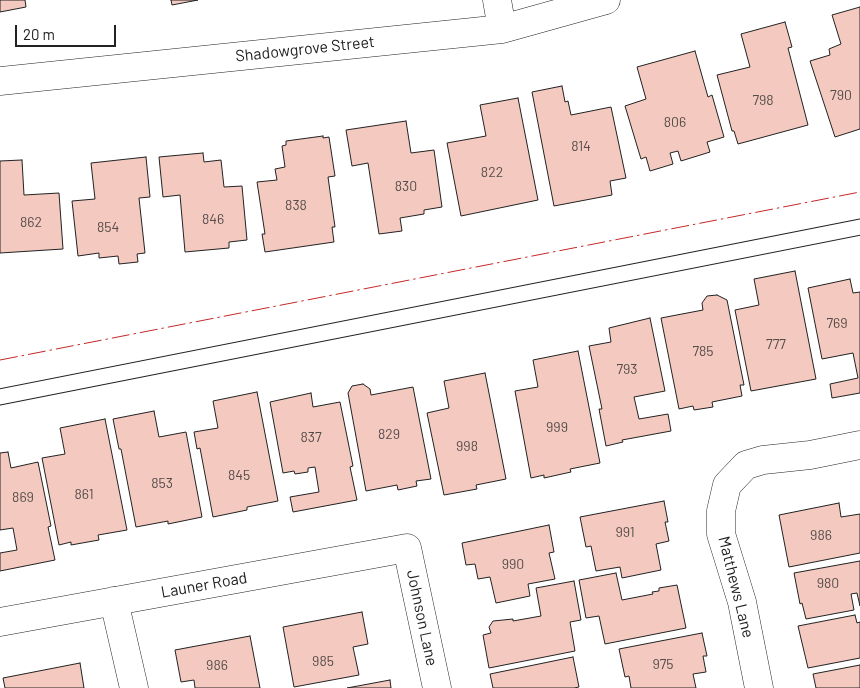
<!DOCTYPE html>
<html>
<head>
<meta charset="utf-8">
<style>
  body { margin:0 }
  #map { position:relative; width:860px; height:688px; overflow:hidden; background:#fff; font-family:Barlow,sans-serif }
  canvas { display:block }
  .scale { position:absolute; left:15px; top:25px; width:101px; height:22px; box-sizing:border-box; border:2px solid #222; border-top:0; padding-left:6px; font-size:15px; line-height:18px; white-space:nowrap; color:#222; -webkit-text-stroke:4px #fff; paint-order:stroke }
</style>
</head>
<body>
<div id="map">
<canvas width="860" height="688"></canvas>
<div class="scale">20 m</div>
</div>
<script>
const ctx = document.querySelector('canvas').getContext('2d');
ctx.lineJoin = 'round';
function fill(path, color) { ctx.fillStyle = color; ctx.fill(path, 'evenodd'); }
const poly = rows => new Path2D(rows.map(r => 'M' + r).join(''));
function strokePath(path, color, width, dash) { ctx.strokeStyle = color; ctx.lineWidth = width; ctx.lineCap = dash ? 'butt' : 'round'; ctx.setLineDash(dash || []); ctx.stroke(path); }
function label(font, color, halo, rows, align = 'center') {
  ctx.font = font + ' Barlow,sans-serif'; ctx.lineWidth = 4; ctx.setLineDash([]); ctx.textBaseline = 'middle'; ctx.strokeStyle = halo; ctx.fillStyle = color; for (const [text, x, y, turn = 0] of rows) {
    ctx.save(); ctx.translate(x, y); ctx.rotate((+turn || 0) * Math.PI / 180); ctx.textAlign = isNaN(turn) ? turn : align; if (halo) ctx.strokeText(text, 0, 0); ctx.fillText(text, 0, 0); ctx.restore();
  }
}
const building = poly([
  [0,0,25,0,26,7,0,12,0,0],
  [171,0,198,0,172,5,171,0],
  [860,7,860,129,835,137,810,61,830,55,829,49,841,44,832,15,860,7],
  [785,22,792,47,788,48,808,125,738,144,734,131,732,131,717,75,750,67,741,34,785,22],
  [695,51,708,97,712,95,724,137,707,142,710,152,681,161,678,151,670,153,673,164,650,171,646,157,641,159,625,106,646,99,637,67,695,51],
  [562,86,565,102,568,101,571,115,611,107,626,178,610,181,612,195,554,206,532,92,562,86],
  [518,98,538,200,461,216,447,143,486,136,480,105,518,98],
  [406,121,411,153,434,150,442,207,424,210,424,214,400,218,402,231,379,234,368,163,352,166,346,130,406,121],
  [323,136,323,138,329,137,335,176,328,177,335,227,332,227,334,242,265,252,262,234,265,234,257,182,277,180,275,169,285,167,282,146,286,145,286,141,323,136],
  [203,153,204,162,221,160,224,187,242,186,247,240,229,242,229,248,185,252,180,195,163,197,159,157,203,153],
  [146,157,150,197,139,198,145,253,137,254,138,262,119,264,118,256,99,258,99,253,78,256,72,201,95,199,91,163,146,157],
  [22,160,24,195,59,193,63,249,0,253,0,161,22,160],
  [795,271,816,379,751,391,735,310,759,305,754,279,795,271],
  [850,279,853,293,860,292,860,393,832,398,830,384,858,378,853,353,822,359,808,288,850,279],
  [717,295,727,300,744,385,740,385,742,396,712,402,713,407,694,410,693,406,679,409,661,318,703,310,702,303,707,296,717,295],
  [650,318,665,391,634,397,639,419,668,414,671,431,622,440,623,442,606,446,599,409,602,409,589,346,611,342,609,328,650,318],
  [578,351,600,463,570,469,571,472,544,478,544,475,531,478,515,391,538,387,533,360,578,351],
  [485,373,506,479,476,485,477,489,444,495,427,413,449,408,444,381,485,373],
  [363,384,370,389,371,395,413,387,431,479,416,481,417,486,398,490,397,485,366,491,348,393,352,386,363,384],
  [257,392,278,501,247,507,247,510,213,517,200,448,197,449,194,432,218,428,213,401,257,392],
  [311,393,313,407,340,402,353,466,350,467,357,500,293,512,290,497,319,492,315,467,308,468,308,472,295,474,294,471,283,473,270,402,311,393],
  [154,411,159,437,186,432,202,517,168,524,168,521,136,527,121,449,119,449,113,419,154,411],
  [105,419,127,530,98,535,99,540,71,545,71,542,59,545,42,458,65,454,60,428,105,419],
  [8,452,11,468,38,462,51,526,48,527,55,560,0,571,0,553,17,550,13,528,0,530,0,453,8,452],
  [664,501,668,522,665,522,669,541,656,544,661,570,622,578,620,567,596,571,591,546,586,547,580,517,664,501],
  [839,503,841,517,860,514,860,553,789,567,779,515,839,503],
  [549,525,554,552,549,553,555,579,528,584,530,596,496,603,490,577,478,579,475,564,466,565,462,543,549,525],
  [860,561,860,606,857,593,851,594,854,610,806,619,802,603,800,604,794,573,860,561],
  [616,573,622,600,653,594,652,592,659,591,659,588,677,585,686,628,605,644,599,616,586,618,579,580,616,573],
  [574,581,581,620,570,622,575,651,489,668,483,635,491,633,489,627,493,621,513,619,513,621,541,616,536,588,574,581],
  [362,612,368,644,353,647,359,675,294,687,283,627,362,612],
  [855,615,857,623,860,622,860,658,808,668,798,626,855,615],
  [702,633,707,656,703,656,706,672,693,674,696,688,631,688,629,676,625,677,619,649,702,633],
  [250,636,260,688,195,688,194,680,181,682,175,650,250,636],
  [573,657,579,687,574,688,493,688,490,674,573,657],
  [80,663,84,688,5,688,3,678,80,663],
  [860,665,860,688,816,688,813,674,860,665],
  [390,680,391,688,347,688,390,680]
]);
const service = poly([
  [0,397,860,227]
]);
const minor = poly([
  [497,0,502,29],
  [0,81,502,29,606,0],
  [114,601,134,688],
  [0,622,407,548,437,688],
  [759,688,742,602,721,534,721,511,727,485,746,465,763,460,810,455,860,445]
]);
const power = poly([
  [0,360,860,192]
]);
const numberNames = [
  ["790",841,95],
  ["798",763,100],
  ["806",675,122],
  ["814",581,146],
  ["822",492,172],
  ["830",406,186],
  ["838",296,205],
  ["846",213,219],
  ["862",31,222],
  ["854",108,227],
  ["769",837,323],
  ["777",776,344],
  ["785",703,351],
  ["793",627,369],
  ["999",557,427],
  ["829",389,434],
  ["837",311,437],
  ["998",467,446],
  ["845",239,475],
  ["853",162,483],
  ["861",84,494],
  ["869",23,497],
  ["991",625,532],
  ["986",821,535],
  ["990",513,564],
  ["980",828,583],
  ["985",323,661],
  ["975",663,664],
  ["986",217,665]
];
const streetNames = [
  ["Shadowgrove Street",305,49,-6],
  ["Launer Road",204,585,-10],
  ["Matthews Lane",736,587,76],
  ["Johnson Lane",422,618,78]
];
fill(building, '#f3c9c0');
strokePath(building, '#222', 1);
strokePath(service, '#222', 17);
strokePath(minor, '#222', 29);
strokePath(service, '#fff', 15);
strokePath(minor, '#fff', 28);
strokePath(power, '#c62828', 1, [18, 4, 2.5, 4]);
label('14px', '#564c4a', null, numberNames);
label('16px', '#222', '#fff', streetNames);
</script>
</body>
</html>
